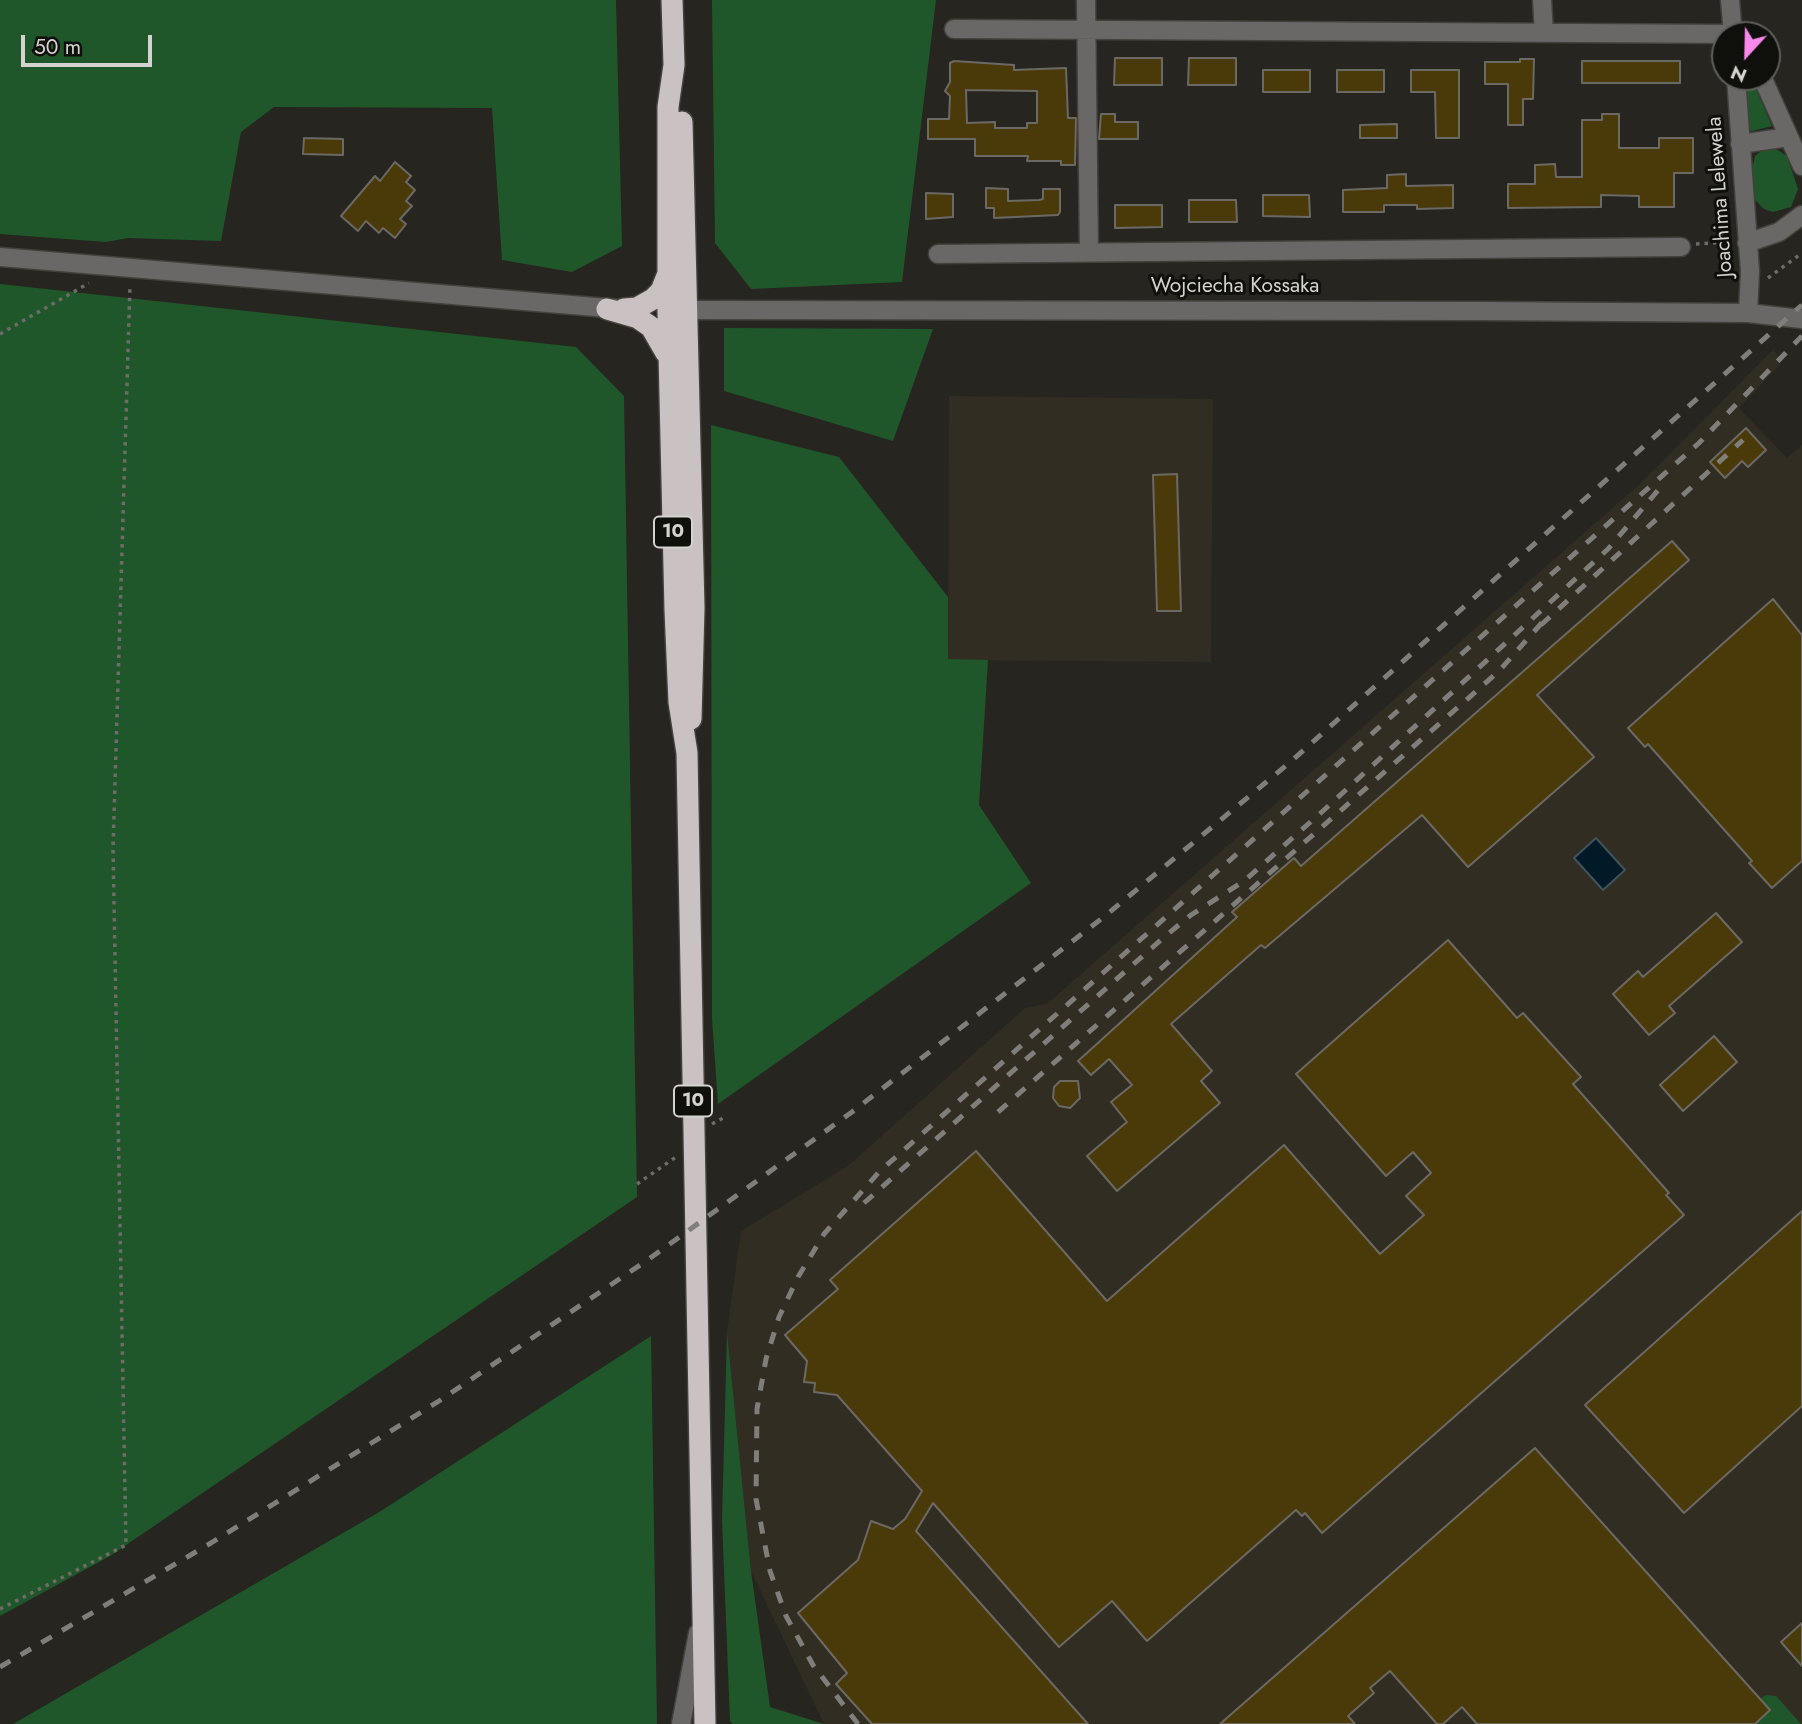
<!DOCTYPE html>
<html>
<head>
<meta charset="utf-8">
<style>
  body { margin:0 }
  #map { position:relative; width:1802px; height:1724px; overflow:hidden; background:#272520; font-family:Jost,sans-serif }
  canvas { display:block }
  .north { position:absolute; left:1711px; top:21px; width:70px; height:70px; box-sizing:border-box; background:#0f0f0c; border:2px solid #5e5d5a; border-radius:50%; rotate:202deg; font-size:19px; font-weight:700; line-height:28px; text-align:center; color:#d4d3d0 }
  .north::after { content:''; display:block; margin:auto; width:24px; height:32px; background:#f888ea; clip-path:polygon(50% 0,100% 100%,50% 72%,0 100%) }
  .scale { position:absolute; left:21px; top:35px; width:131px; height:32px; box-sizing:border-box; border:4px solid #d4d3d0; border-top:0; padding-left:9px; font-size:21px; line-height:24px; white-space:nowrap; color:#d4d3d0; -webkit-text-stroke:5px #0f0f0c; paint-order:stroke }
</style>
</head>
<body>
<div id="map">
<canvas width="1802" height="1724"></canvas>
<div class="north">N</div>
<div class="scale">50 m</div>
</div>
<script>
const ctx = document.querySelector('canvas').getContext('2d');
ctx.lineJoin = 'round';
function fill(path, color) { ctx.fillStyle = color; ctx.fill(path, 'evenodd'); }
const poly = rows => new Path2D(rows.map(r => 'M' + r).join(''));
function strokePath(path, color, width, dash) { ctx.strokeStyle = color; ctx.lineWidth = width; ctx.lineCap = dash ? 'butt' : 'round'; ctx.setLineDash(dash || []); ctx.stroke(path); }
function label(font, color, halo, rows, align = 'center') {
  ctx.font = font + ' Jost,sans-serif'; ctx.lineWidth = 6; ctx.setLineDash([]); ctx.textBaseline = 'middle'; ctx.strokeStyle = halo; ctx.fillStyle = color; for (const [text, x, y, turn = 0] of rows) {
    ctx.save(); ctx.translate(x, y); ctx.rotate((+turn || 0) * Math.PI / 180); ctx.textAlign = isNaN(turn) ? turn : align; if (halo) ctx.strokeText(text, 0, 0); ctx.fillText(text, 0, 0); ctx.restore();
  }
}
const built = poly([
  [1773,350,1783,361,1739,408,1787,458,1802,445,1802,1724,824,1724,751,1571,727,1332,741,1231,848,1166,1025,1008,1047,1004,1641,483],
  [949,396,1213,399,1211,662,948,660]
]);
const green = poly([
  [0,0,616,0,622,246,572,272,502,260,492,108,274,107,241,132,221,241,128,238,106,242,0,234],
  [712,0,936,0,902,282,751,289,715,243],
  [1744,77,1751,77,1772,126,1748,132],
  [1774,148,1787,156,1798,189,1791,207,1773,212,1764,209,1755,200,1751,174,1755,156,1764,149],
  [0,284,576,347,624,396,637,1197,110,1556,0,1616],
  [724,328,933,329,893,441,724,391],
  [711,425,839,457,948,597,948,659,988,660,979,805,1031,883,718,1104,712,1019],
  [727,1332,751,1571,770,1707,824,1724,733,1724,730,1721,722,1520],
  [651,1336,657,1724,13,1724,381,1511],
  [1766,1695,1776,1696,1801,1724,1755,1724,1770,1710,1760,1699]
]);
const water = poly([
  [1596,838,1625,870,1603,890,1574,858,1596,838]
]);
const building = poly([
  [1115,58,1162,58,1162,85,1114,85,1115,58],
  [1189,58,1236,58,1236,85,1188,85,1189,58],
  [1520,59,1534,59,1533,99,1523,99,1523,125,1508,125,1508,84,1485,84,1485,62,1520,62,1520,59],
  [954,61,1014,65,1014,70,1066,68,1068,118,1076,118,1075,165,1061,165,1061,161,1027,161,1028,156,975,156,975,139,928,139,928,119,949,119,950,96,945,91,950,82,950,63,954,61],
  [966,90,1037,91,1037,123,1027,123,1027,128,995,128,995,122,967,123,966,90],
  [1582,61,1680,61,1680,83,1582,83,1582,61],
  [1263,70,1310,70,1310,92,1263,92,1263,70],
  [1337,70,1384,70,1384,92,1337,92,1337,70],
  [1411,70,1459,70,1459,138,1436,138,1435,92,1411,92,1411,70],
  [1101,114,1115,114,1115,122,1138,122,1138,139,1099,139,1101,114],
  [1602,114,1619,114,1619,148,1659,148,1659,138,1693,138,1693,173,1674,173,1674,207,1639,207,1639,196,1601,195,1601,207,1508,208,1508,184,1535,184,1535,165,1555,164,1556,177,1582,177,1582,120,1602,120,1602,114],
  [1397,124,1397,138,1360,138,1360,125,1397,124],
  [304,138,343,139,343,155,303,154,304,138],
  [395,162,411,176,406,182,415,190,406,201,412,206,400,219,406,224,395,238,383,228,379,233,366,221,358,231,341,216,375,176,380,181,395,162],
  [1406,174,1406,186,1453,185,1453,208,1417,209,1417,205,1384,205,1384,212,1343,212,1343,190,1387,188,1387,175,1406,174],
  [986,188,1008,189,1008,201,1039,200,1043,199,1043,189,1060,189,1060,212,1058,215,994,218,994,208,986,208,986,188],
  [926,193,953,194,953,217,926,219,926,193],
  [1263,195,1309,195,1310,217,1263,216,1263,195],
  [1189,200,1236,200,1237,222,1189,222,1189,200],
  [1115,205,1162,205,1162,227,1115,228,1115,205],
  [1746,428,1766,450,1748,467,1742,461,1725,478,1710,462,1746,428],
  [1177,474,1181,611,1157,611,1153,475,1177,474],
  [1672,541,1689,560,1537,695,1594,757,1468,867,1422,815,1265,948,1261,945,1171,1024,1212,1071,1201,1081,1220,1103,1117,1191,1087,1156,1127,1122,1111,1102,1132,1085,1109,1059,1091,1075,1078,1061,1237,917,1232,912,1294,858,1301,866,1672,541],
  [1773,599,1802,635,1802,861,1772,888,1749,863,1752,861,1648,744,1645,747,1628,728,1773,599],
  [1716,913,1742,942,1669,1006,1675,1013,1649,1035,1613,994,1638,971,1643,977,1716,913],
  [1448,940,1517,1018,1523,1013,1581,1077,1573,1084,1669,1193,1666,1195,1684,1215,1322,1533,1305,1513,1302,1516,1296,1510,1147,1641,1112,1601,1059,1647,933,1503,916,1531,1088,1724,872,1724,836,1684,847,1673,798,1613,858,1560,871,1521,893,1529,905,1519,922,1491,837,1395,814,1392,815,1383,804,1382,807,1361,785,1335,838,1289,830,1280,976,1151,1107,1301,1284,1145,1380,1254,1424,1215,1406,1196,1431,1173,1413,1152,1386,1176,1296,1074,1448,940],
  [1714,1036,1737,1062,1683,1111,1660,1085,1714,1036],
  [1060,1081,1078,1081,1080,1098,1070,1108,1059,1106,1053,1098,1054,1087,1060,1081],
  [1802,1211,1802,1406,1684,1513,1585,1405,1802,1211],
  [1535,1448,1770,1710,1755,1724,1477,1724,1462,1707,1443,1724,1437,1724,1390,1671,1370,1688,1374,1693,1348,1716,1355,1724,1220,1724,1535,1448],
  [1802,1623,1802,1666,1781,1642,1802,1623]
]);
const path = poly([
  [1696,244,1731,242],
  [1768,278,1802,253],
  [0,334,89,283],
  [712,1124,725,1117],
  [637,1184,676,1157],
  [0,1609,126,1545,113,849,130,285]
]);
const minor = poly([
  [1086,0,1089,252],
  [1542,0,1544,33],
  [1730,0,1733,35],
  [954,29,1733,34],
  [1736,77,1750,271,1748,313],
  [1762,77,1802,166],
  [1740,144,1789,137],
  [1747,243,1779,232,1802,215],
  [938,254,1681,247],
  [0,257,619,309],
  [675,310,1479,311,1748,313,1802,319],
  [681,1724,698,1633]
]);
const highway = poly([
  [672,0,674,65,668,107,668,310,675,610,679,702,687,753,705,1724],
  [682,122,694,608,691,719],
  [607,309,638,318,651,327,666,353],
  [624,309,637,308,653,299,661,291,667,276]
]);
const rail = poly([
  [1541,625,1743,440],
  [998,1112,1464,702,1499,671,1547,617],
  [864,1203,1163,938,1191,915,1244,881,1324,810,1608,549,1660,488],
  [0,1667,211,1543,439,1401,649,1259,852,1112,1105,916,1288,764,1802,305],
  [858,1724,813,1665,786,1616,770,1571,756,1499,757,1409,766,1359,779,1317,798,1277,824,1234,879,1172,1699,443,1802,336]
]);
const shields = [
  [673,532,38],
  [693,1101,38]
];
const shieldNames = [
  ["10",673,532],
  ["10",693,1101]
];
const streetNames = [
  ["Joachima Lelewela",1721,197,-94],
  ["Wojciecha Kossaka",1235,287]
];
fill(built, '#322d23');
fill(green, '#1f572a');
fill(water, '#001a27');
strokePath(water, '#40525a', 2);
fill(building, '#4a3909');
strokePath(building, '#6b6963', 2);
strokePath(minor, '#43413c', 21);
strokePath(highway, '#43413c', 24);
strokePath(path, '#6e6c68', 3.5, [3.5, 5]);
strokePath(minor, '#6a6767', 18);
strokePath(highway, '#cac2c2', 21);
strokePath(rail, '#807e7a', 5, [12, 12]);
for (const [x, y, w] of shields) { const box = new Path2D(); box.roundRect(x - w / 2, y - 15.5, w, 31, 5); ctx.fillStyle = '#0f0f0c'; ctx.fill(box); strokePath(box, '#d4d3d0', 2); }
label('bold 19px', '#d4d3d0', null, shieldNames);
label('21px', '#d4d3d0', '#0f0f0c', streetNames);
</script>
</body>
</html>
